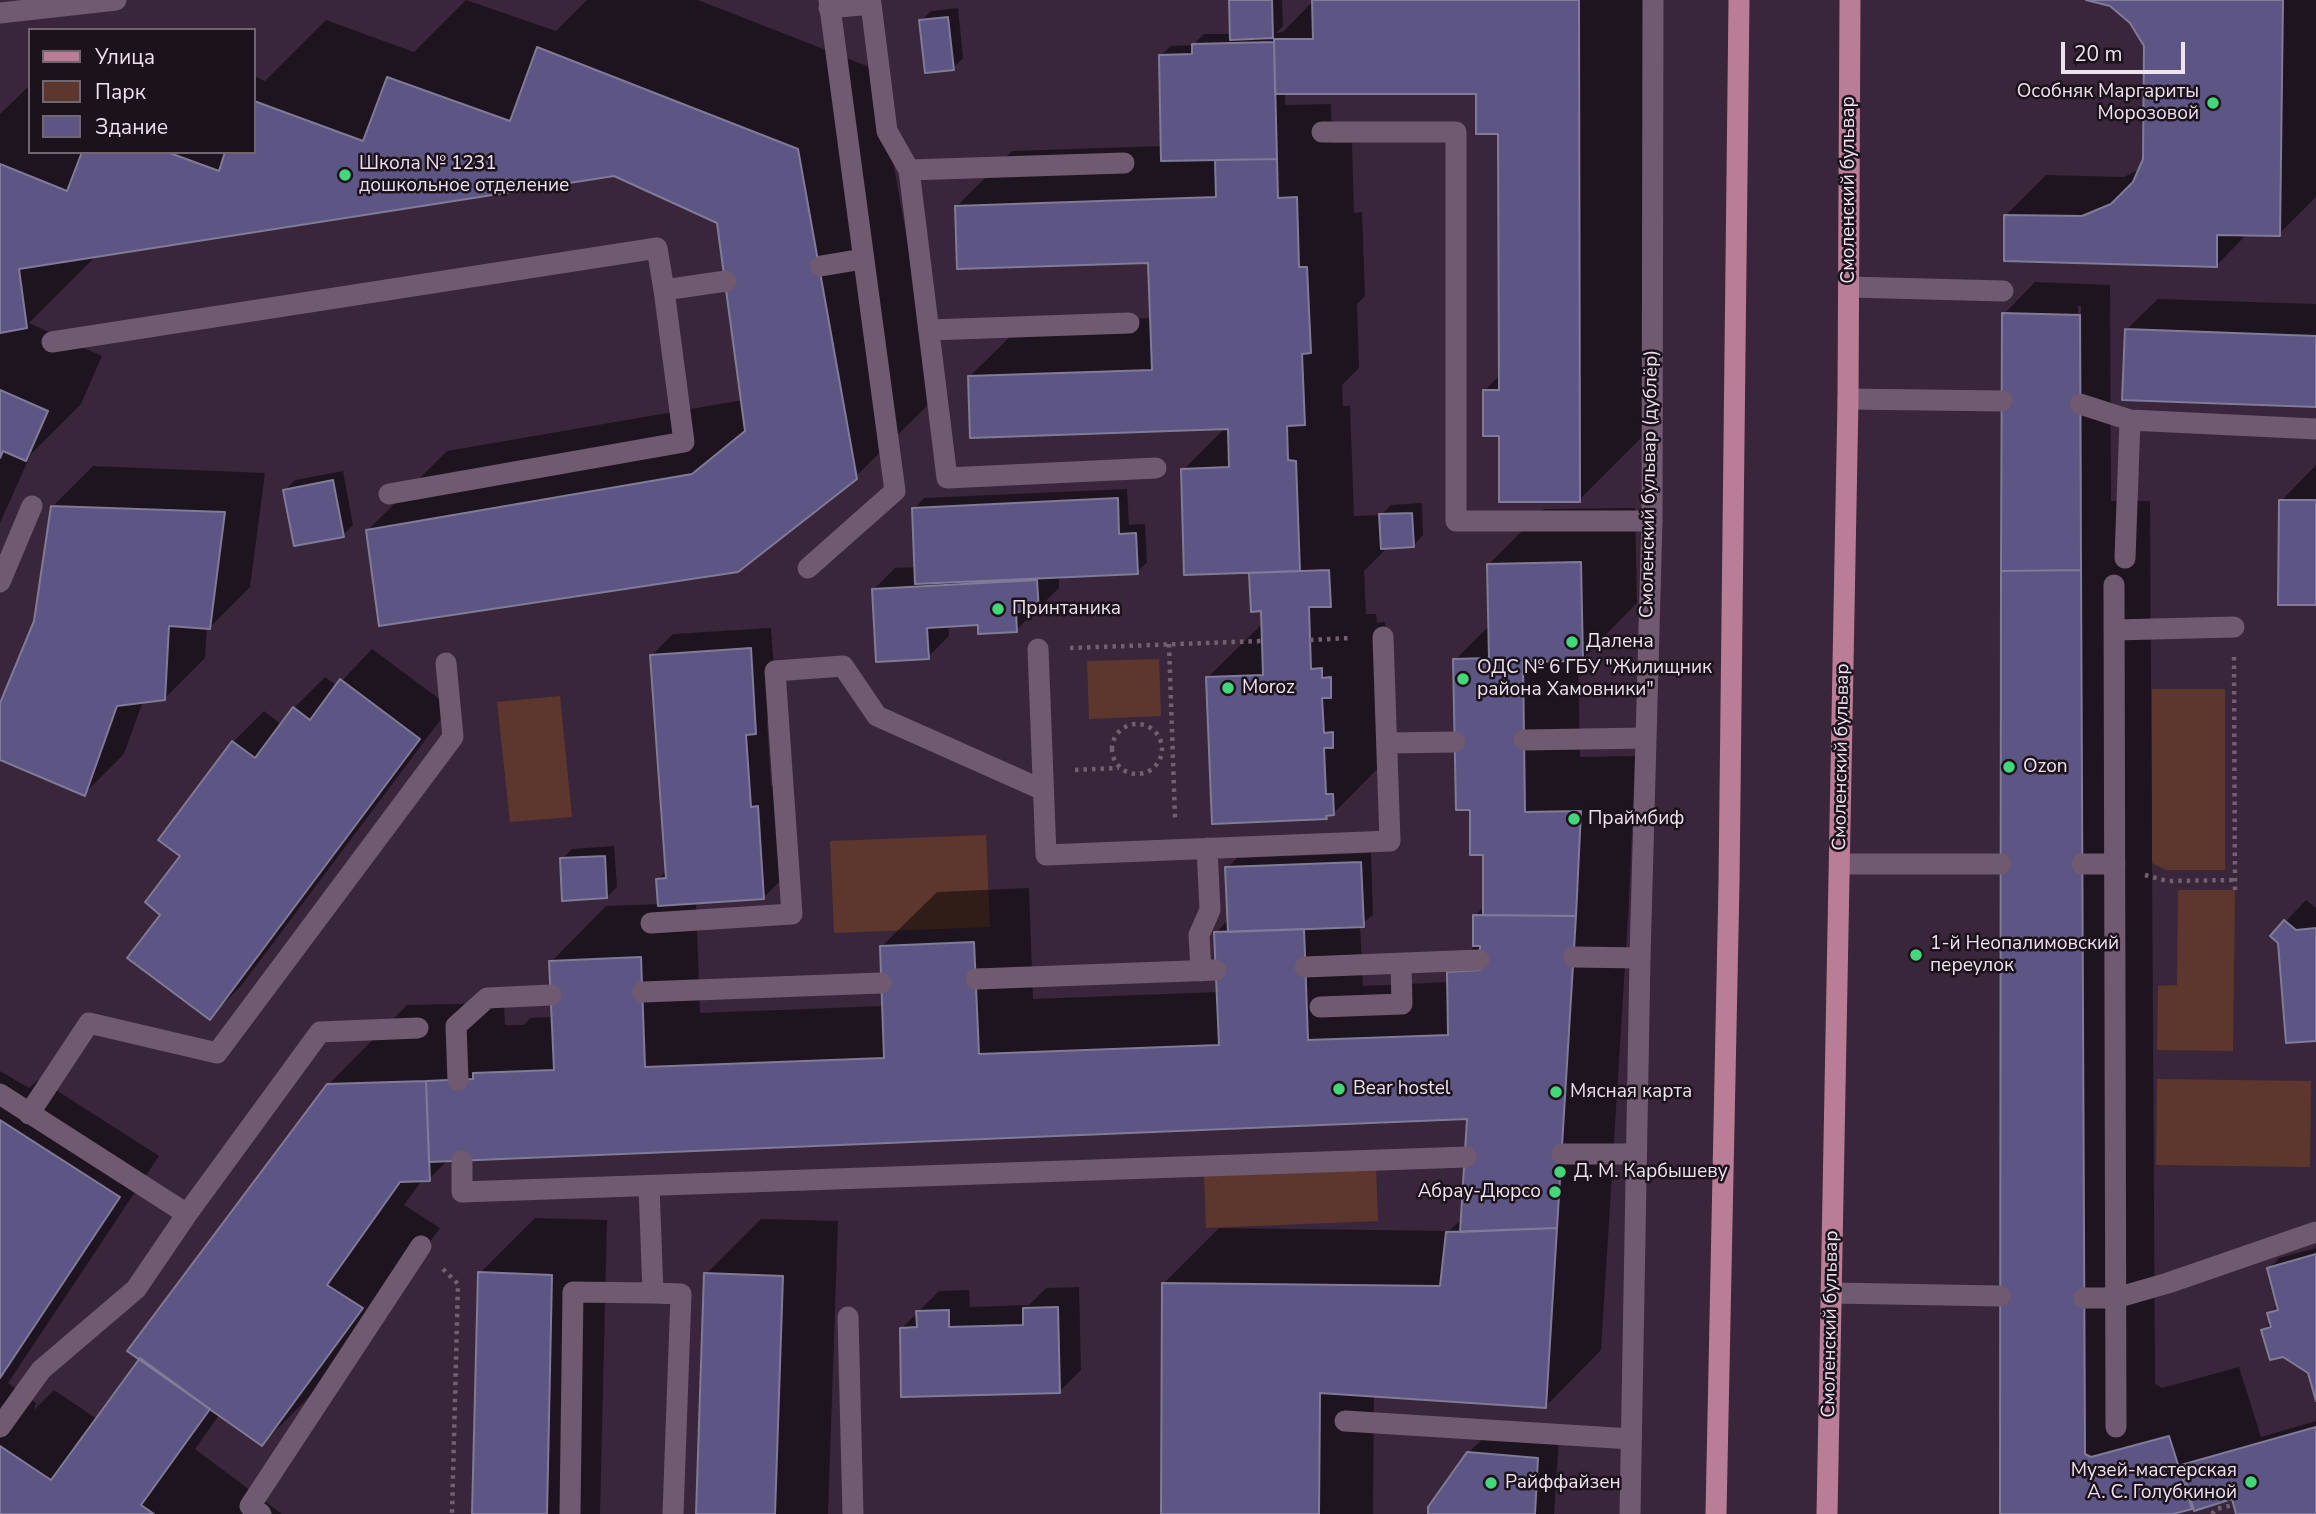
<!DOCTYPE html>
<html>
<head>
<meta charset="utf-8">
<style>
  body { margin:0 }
  #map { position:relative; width:2316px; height:1514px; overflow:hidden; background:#39263a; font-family:"Nunito Sans",sans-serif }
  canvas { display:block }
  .legend { position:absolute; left:28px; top:28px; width:228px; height:126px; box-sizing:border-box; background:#1b121b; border:2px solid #706570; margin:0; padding:9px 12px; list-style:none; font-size:21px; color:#efe2ef }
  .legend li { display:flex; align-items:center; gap:14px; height:35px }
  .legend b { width:35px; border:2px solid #706570 }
  .scale { position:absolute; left:2061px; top:42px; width:124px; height:32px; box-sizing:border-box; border:4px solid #efe2ef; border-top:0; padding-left:9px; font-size:21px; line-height:24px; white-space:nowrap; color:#efe2ef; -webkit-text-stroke:5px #1b121b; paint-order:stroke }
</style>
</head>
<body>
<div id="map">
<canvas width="2316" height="1514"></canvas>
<ul class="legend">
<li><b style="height:9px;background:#ba7d96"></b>Улица</li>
<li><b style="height:19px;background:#5d372e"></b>Парк</li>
<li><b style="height:19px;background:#5d5583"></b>Здание</li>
</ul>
<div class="scale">20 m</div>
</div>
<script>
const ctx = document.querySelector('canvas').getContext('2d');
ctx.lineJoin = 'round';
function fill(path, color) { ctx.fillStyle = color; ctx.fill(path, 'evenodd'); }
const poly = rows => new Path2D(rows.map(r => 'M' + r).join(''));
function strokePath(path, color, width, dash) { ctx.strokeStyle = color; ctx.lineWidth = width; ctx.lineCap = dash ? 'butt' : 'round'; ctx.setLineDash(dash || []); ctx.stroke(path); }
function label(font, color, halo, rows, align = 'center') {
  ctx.font = font + ' "Nunito Sans",sans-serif'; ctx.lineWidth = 5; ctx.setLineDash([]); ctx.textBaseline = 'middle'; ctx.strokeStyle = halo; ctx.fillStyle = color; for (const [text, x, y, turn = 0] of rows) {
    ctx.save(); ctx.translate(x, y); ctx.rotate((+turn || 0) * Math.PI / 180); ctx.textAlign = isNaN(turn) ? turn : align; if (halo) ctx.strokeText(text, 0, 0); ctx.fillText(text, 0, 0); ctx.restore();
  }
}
const green = poly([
  [1159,659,1161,716,1089,719,1087,661],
  [2152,689,2225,689,2225,870,2166,870,2152,863],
  [560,696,572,817,510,822,497,702],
  [986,835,990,927,834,933,830,841],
  [2178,890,2235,890,2233,1051,2157,1050,2158,986,2177,985],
  [2157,1079,2311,1081,2310,1167,2156,1165],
  [1376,1166,1378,1221,1206,1228,1204,1173]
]);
const shadow = poly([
  [466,0,556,31,587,0,698,0,877,70,935,398,855,477,368,530,447,451,743,400,719,222,614,174,97,255,29,323,102,356,81,404,31,454,0,523,0,114,30,85,30,152,254,152,254,76,265,81,326,20,414,52],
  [1231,0,1282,0,1283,26,1276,33,1283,32,1314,0,1648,0,1649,430,1579,500,1500,434,1485,390,1500,375,1500,133,1478,92,1285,92,1285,105,1331,104,1332,143,1352,143,1354,213,1362,212,1365,296,1357,304,1359,368,1342,385,1343,406,1350,406,1354,516,1381,515,1391,505,1422,503,1423,535,1413,546,1385,547,1385,550,1364,571,1366,614,1376,614,1377,623,1385,622,1388,758,1333,814,1326,818,1208,677,1263,623,1262,609,1252,610,1251,571,1183,470,1225,428,969,377,1025,322,1152,318,1150,261,956,207,1012,151,1163,146,1160,56,1171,46,1193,45,1204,34,1232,34],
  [2094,0,2316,0,2316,197,2279,234,2248,233,2216,266,2006,215,2046,175,2124,177,2140,169,2145,159,2146,46,2132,22,2111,4],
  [958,8,963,58,953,68,921,21,931,11],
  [2035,282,2110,285,2111,501,2150,501,2155,1384,2162,1388,2239,1367,2261,1437,2316,1421,2316,1514,2238,1514,2233,1497,2194,1504,2191,1507,2167,1514,2002,1514,2004,314],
  [2078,306,2081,306,2082,501,2079,501],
  [2158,299,2316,304,2316,405,2126,330],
  [2316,465,2316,604,2281,501],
  [93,466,265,473,250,587,210,627,207,627,205,658,165,698,143,701,124,754,84,794,0,758,0,708,36,622,53,506],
  [343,471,353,525,343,535,285,490,295,480],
  [1127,489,1129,525,1145,524,1147,562,1137,572,1059,576,1059,588,1016,630,980,623,948,625,949,636,928,657,874,589,895,568,916,567,914,509,924,498],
  [1635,508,1637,603,1582,659,1578,659,1580,757,1635,756,1629,901,1601,1350,1546,1406,1374,1395,1373,1514,1163,1514,1163,1284,1219,1228,1449,1231,1463,1218,1469,1117,449,1159,429,1179,423,1179,404,1205,440,1228,341,1365,262,1444,220,1414,195,1449,282,1514,0,1514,0,1071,29,1088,39,1079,159,1156,8,1383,36,1403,34,1410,54,1390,97,1419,142,1359,328,1085,407,1005,504,1003,505,1025,524,1025,530,1018,553,1017,551,962,606,906,660,904,658,880,667,870,652,655,673,634,771,628,777,711,767,721,771,786,778,786,785,876,764,897,696,902,700,1013,884,1006,881,947,937,892,1029,888,1033,999,1218,992,1216,933,1229,919,1227,868,1237,858,1371,853,1373,915,1360,925,1363,986,1449,982,1449,972,1475,946,1475,916,1484,906,1484,854,1472,808,1455,660,1490,625,1489,564,1544,509],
  [372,649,450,707,241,986,210,1017,163,914,182,855,233,742,264,711,282,725,294,708,325,677,337,686],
  [614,846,617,887,607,897,562,859,572,849],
  [2306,900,2316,908,2316,1039,2280,943,2272,936],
  [535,1218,607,1220,600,1514,474,1514,480,1273],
  [761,1219,838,1221,828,1514,698,1514,706,1274],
  [2316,1248,2316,1394,2310,1372,2263,1330,2271,1322,2269,1314,2278,1304,2269,1269,2279,1258],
  [1079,1287,1081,1370,1060,1391,902,1328,939,1291,969,1290,970,1307,1029,1305,1046,1288],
  [1490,1432,1559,1437,1554,1514,1429,1514,1468,1453]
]);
const building = poly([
  [1229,0,1272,0,1273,38,1230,40,1229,0],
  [1312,0,1579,0,1580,502,1499,502,1499,436,1483,436,1483,390,1499,390,1498,134,1476,134,1476,94,1275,94,1274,39,1313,39,1312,0],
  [2086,0,2283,0,2280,236,2217,235,2217,267,2004,261,2004,215,2082,216,2111,204,2133,182,2143,159,2144,46,2130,23,2110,6,2086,0],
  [948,17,954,70,925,73,919,20,948,17],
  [1274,42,1277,159,1161,161,1159,55,1192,54,1192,44,1274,42],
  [537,47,798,149,857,479,738,572,379,626,366,530,692,474,745,431,717,223,614,176,19,269,27,328,0,333,0,164,67,191,82,152,167,152,219,171,225,152,254,152,254,101,363,141,387,77,510,121,537,47],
  [1277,159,1278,198,1297,197,1299,267,1307,267,1311,353,1302,354,1305,425,1287,426,1288,460,1296,461,1300,571,1184,575,1181,469,1229,467,1228,429,970,438,968,376,1152,370,1148,263,957,269,955,206,1216,197,1215,160,1277,159],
  [2002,313,2080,315,2081,570,2001,571,2002,313],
  [2125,329,2316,336,2316,407,2122,400,2125,329],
  [0,390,48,411,26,461,3,451,0,458,0,390],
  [333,480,344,537,294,546,283,490,333,480],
  [1118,498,1119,534,1136,533,1138,574,915,584,912,508,1118,498],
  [2279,500,2316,500,2316,605,2278,605,2279,500],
  [51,506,225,512,210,629,169,626,165,700,117,706,85,796,0,760,0,703,34,621,51,506],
  [1412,513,1414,547,1381,549,1379,514,1412,513],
  [1581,562,1583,661,1523,662,1525,812,1581,811,1576,916,1483,915,1483,855,1470,855,1470,810,1456,810,1453,659,1489,658,1487,564,1581,562],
  [1329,570,1331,607,1309,607,1311,669,1322,668,1322,678,1331,677,1331,698,1322,698,1324,733,1333,732,1333,748,1324,748,1326,794,1333,794,1334,815,1326,816,1327,819,1212,824,1206,677,1263,675,1261,611,1251,612,1249,573,1329,570],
  [2081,570,2085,1454,2091,1457,2169,1436,2192,1509,2173,1514,2000,1514,2001,571,2081,570],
  [1037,580,1039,611,1016,612,1017,632,978,634,978,625,927,628,929,659,876,662,872,589,1037,580],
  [751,648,756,734,746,735,751,807,758,806,764,899,658,906,656,879,666,878,650,655,751,648],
  [340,679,420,739,210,1020,127,958,160,915,145,902,180,856,158,840,232,741,255,758,293,707,310,720,340,679],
  [605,856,607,898,562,901,560,858,605,856],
  [1361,862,1364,927,1228,932,1225,867,1361,862],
  [1473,915,1576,916,1557,1228,1460,1232,1467,1119,429,1162,426,1081,473,1079,473,1073,554,1070,549,961,641,957,645,1067,884,1058,880,946,974,942,979,1054,1219,1045,1214,932,1304,929,1308,1040,1448,1035,1447,972,1480,970,1480,946,1473,946,1473,915],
  [2284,920,2296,930,2316,928,2316,1041,2286,1043,2278,943,2270,936,2284,920],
  [426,1081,430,1181,400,1182,327,1285,363,1308,262,1446,127,1351,327,1084,426,1081],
  [0,1120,120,1197,0,1378,0,1120],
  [1557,1228,1546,1408,1320,1393,1319,1514,1161,1514,1162,1283,1440,1286,1446,1232,1557,1228],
  [2316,1254,2316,1401,2308,1373,2283,1357,2270,1360,2261,1330,2271,1327,2267,1313,2278,1310,2267,1268,2316,1254],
  [478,1272,552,1275,547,1514,472,1514,478,1272],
  [704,1273,783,1276,775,1514,696,1514,704,1273],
  [1058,1307,1060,1393,901,1397,900,1328,917,1327,916,1311,949,1310,949,1327,1023,1325,1023,1308,1058,1307],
  [140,1358,210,1409,141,1505,154,1514,0,1514,0,1446,51,1480,140,1358],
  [2316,1427,2316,1514,2236,1514,2232,1499,2194,1511,2181,1465,2316,1427],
  [1467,1452,1538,1458,1535,1514,1428,1514,1428,1507,1467,1452]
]);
const path = poly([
  [1310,640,1351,638],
  [1169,644,1175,818],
  [1070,648,1262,641],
  [2234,657,2235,890],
  '1112 749a25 25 0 1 1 50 0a25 25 0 1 1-50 0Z',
  [1075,770,1119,768],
  [2145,875,2167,881,2234,880],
  [443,1269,458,1284,452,1514],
  [2212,1514,2216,1509,2233,1505]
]);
const lane = poly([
  [829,8,871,4,887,131,909,170,947,478,1156,468],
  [1322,132,1456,132,1456,521,1652,521],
  [909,170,1124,163],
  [821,266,863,259],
  [1849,287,2003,291],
  [929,330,1129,323],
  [52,342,657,248,664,290,726,281],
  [1848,399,2002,401],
  [2080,404,2130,420,2125,558],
  [2130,420,2316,429],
  [389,494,684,442,664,290],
  [808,568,895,491,829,0],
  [0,582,32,506],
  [2114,585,2116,1427],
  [2114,630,2234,627],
  [1038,649,1046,855,1390,841,1383,637],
  [1524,740,1645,738],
  [1387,743,1455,742],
  [1840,864,2001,864],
  [2082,864,2115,864],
  [651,923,792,914,775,671,843,666,877,716,1043,790],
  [1574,957,1640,958],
  [1305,967,1479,960],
  [1201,971,1199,935,1210,910,1207,848],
  [976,979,1216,970],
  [643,992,881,983],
  [1320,1007,1402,1004,1401,964],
  [458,1080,456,1026,487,998,551,995],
  [0,1094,187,1214,136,1289,41,1370,0,1427],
  [29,1114,89,1023,217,1053,453,737,446,663],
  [1562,1154,1636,1154],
  [462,1161,462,1192,1466,1157],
  [187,1214,320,1032,418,1028],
  [653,1293,681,1294,673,1514],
  [1832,1293,2000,1296],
  [2084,1298,2116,1298,2168,1283,2316,1232],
  [848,1317,853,1514],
  [1345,1421,1631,1439],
  [261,1514,250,1506,421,1246],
  [570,1514,573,1292,653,1293,649,1186]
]);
const street = poly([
  [0,13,116,0],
  [1630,1514,1640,958,1652,521,1653,0]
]);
const primary = poly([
  [1716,1514,1729,883,1739,0],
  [1827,1514,1848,399,1850,0]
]);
const markers = [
  [2213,103,7,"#44d77a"],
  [345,175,7,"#44d77a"],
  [998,609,7,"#44d77a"],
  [1572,642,7,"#44d77a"],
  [1463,679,7,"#44d77a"],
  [1228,688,7,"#44d77a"],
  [2009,767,7,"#44d77a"],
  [1574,819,7,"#44d77a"],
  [1916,955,7,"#44d77a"],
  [1339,1089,7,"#44d77a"],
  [1556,1092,7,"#44d77a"],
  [1560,1172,7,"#44d77a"],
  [1555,1192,7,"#44d77a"],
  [2251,1482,7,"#44d77a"],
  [1491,1483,7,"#44d77a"]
];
const poiNames = [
  ["Особняк Маргариты",2199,92,"right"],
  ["Морозовой",2199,114,"right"],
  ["Школа № 1231",359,164],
  ["дошкольное отделение",359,186],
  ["Принтаника",1012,609],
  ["Далена",1586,642],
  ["ОДС № 6 ГБУ \"Жилищник",1477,668],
  ["района Хамовники\"",1477,690],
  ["Moroz",1242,688],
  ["Ozon",2023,767],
  ["Праймбиф",1588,819],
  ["1-й Неопалимовский",1930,944],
  ["переулок",1930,966],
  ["Bear hostel",1353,1089],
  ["Мясная карта",1570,1092],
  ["Д. М. Карбышеву",1574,1172],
  ["Абрау-Дюрсо",1541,1192,"right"],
  ["Музей-мастерская",2237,1471,"right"],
  ["А. С. Голубкиной",2237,1493,"right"],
  ["Райффайзен",1505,1483]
];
const streetNames = [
  ["Смоленский бульвар",1849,190,-90],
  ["Смоленский бульвар (дублёр)",1650,484,-89],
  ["Смоленский бульвар",1842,757,-89],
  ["Смоленский бульвар",1831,1324,-89]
];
fill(green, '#5d372e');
fill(shadow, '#0007');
fill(building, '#5d5583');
strokePath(building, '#7f7b98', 2);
strokePath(path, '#726072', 4.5, [3.5, 5]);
strokePath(lane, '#705a70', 21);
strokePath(street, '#705a70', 21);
strokePath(primary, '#ba7d96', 21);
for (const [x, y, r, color] of markers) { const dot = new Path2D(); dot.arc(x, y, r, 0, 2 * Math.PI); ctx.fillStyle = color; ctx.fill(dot); strokePath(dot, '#1b121b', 2.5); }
label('19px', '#efe2ef', '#1b121b', poiNames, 'left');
label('19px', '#efe2ef', '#1b121b', streetNames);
</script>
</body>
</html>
